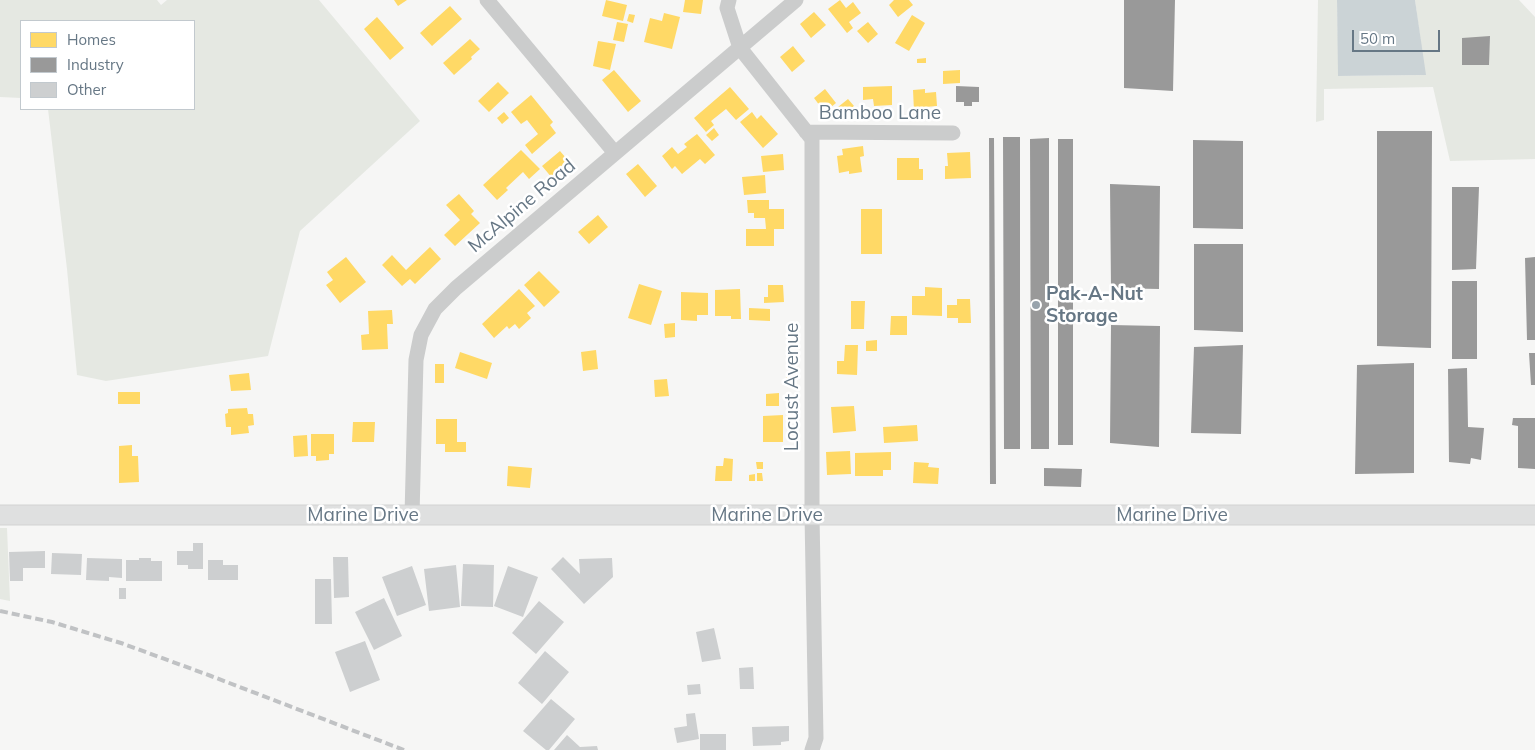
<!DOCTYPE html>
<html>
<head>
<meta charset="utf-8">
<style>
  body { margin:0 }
  #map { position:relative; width:1535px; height:750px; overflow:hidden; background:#f6f6f5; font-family:Mulish,sans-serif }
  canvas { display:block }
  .legend { position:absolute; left:20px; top:20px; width:175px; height:90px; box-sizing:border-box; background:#fff; border:1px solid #c2c9ce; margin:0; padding:6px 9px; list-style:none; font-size:15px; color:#667785 }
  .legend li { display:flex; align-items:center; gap:10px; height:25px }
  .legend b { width:25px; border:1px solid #c2c9ce }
  .scale { position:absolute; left:1352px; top:30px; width:88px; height:22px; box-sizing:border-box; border:2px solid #667785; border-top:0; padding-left:6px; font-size:15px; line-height:18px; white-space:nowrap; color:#667785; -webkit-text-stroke:4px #fff; paint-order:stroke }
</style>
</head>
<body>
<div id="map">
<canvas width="1535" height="750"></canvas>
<ul class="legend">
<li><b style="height:14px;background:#ffd966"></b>Homes</li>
<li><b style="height:14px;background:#999"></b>Industry</li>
<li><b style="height:14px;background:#cdcfd0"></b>Other</li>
</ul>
<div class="scale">50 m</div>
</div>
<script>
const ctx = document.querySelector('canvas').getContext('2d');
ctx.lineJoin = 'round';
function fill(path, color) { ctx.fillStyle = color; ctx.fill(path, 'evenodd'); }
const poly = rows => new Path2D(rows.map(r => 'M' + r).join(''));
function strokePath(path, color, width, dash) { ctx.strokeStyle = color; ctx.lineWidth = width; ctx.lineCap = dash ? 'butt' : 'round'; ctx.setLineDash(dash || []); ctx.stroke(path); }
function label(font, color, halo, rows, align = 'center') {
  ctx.font = font + ' Mulish,sans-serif'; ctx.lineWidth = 5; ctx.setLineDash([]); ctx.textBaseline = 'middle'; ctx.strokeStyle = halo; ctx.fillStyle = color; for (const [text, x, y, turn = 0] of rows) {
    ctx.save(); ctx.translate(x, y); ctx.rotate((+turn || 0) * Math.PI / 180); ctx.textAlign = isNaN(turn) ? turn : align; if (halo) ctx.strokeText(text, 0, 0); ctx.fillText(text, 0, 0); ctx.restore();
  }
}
const green = poly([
  [0,0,157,0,161,5,167,0,319,0,420,121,300,231,268,356,106,381,77,375,67,269,48,109,194,109,194,21,21,21,21,98,0,97],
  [1318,0,1337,0,1339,76,1425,75,1415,0,1519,0,1535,17,1535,159,1450,161,1433,87,1324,89,1324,120,1316,122],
  [0,528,7,528,10,601,0,599]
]);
const water = poly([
  [1337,0,1415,0,1426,75,1338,76]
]);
const homes = poly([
  [394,0,407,0,398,6],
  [606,0,627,5,623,21,602,16],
  [685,0,703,0,701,14,683,12],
  [840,0,846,8,853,2,861,13,849,22,853,28,847,33,828,9],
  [894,0,909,0,913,5,898,17,889,5],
  [450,6,462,19,432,46,420,33],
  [814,12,826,25,811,38,800,24],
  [664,13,680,17,672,49,644,42,650,18,662,21],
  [629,14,635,15,633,23,627,21],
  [912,15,925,23,909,51,895,43],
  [377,17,404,48,390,60,364,29],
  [617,22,628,24,624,42,613,40],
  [868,22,878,34,868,43,857,31],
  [470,39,480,49,471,57,472,59,454,75,443,63],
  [598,41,616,44,610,70,593,66],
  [793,46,805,61,792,72,780,57],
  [926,58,926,63,917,63,917,59],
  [614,70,641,101,628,112,602,80],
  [960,70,960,83,943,84,943,71],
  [498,82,509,93,489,112,478,101],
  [892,86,892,105,874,106,873,99,863,100,863,87],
  [730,87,749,109,736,120,726,109,711,121,714,125,706,132,694,118],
  [825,89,836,103,830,108,828,106,823,110,814,98],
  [925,89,925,93,936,92,937,106,925,107,925,110,914,111,913,90],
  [531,95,553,122,550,125,556,133,532,154,525,145,538,134,527,120,521,124,511,112],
  [848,99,854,106,844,114,838,107],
  [504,112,509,118,502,124,497,118],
  [752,112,757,119,761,115,778,134,763,148,740,122],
  [714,128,719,135,712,141,706,135],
  [697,134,715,155,705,164,700,159,682,174,675,166,672,169,662,156,672,147,678,154,687,147,684,144],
  [863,146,864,156,860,157,862,172,849,174,849,171,839,173,837,156,843,155,842,149],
  [521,150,540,169,529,179,523,172,506,188,508,190,497,200,483,185],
  [560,151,571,164,553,179,542,166],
  [970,152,971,178,945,179,945,166,948,166,947,153],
  [783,154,784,170,763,172,761,156],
  [897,158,919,158,919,169,923,169,923,180,897,180],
  [638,164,657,186,645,197,626,174],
  [765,175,766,193,744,195,742,177],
  [459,194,474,211,471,214,480,223,455,246,444,235,460,220,446,205],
  [747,200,769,200,769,209,784,209,784,229,774,229,774,246,746,246,746,229,766,229,765,218,754,218,754,213,748,213],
  [861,209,882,209,882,254,861,254],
  [598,215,608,227,589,244,578,232],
  [430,247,441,259,415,284,410,279,402,286,382,265,392,255,406,270],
  [346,257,366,282,340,303,326,285,333,280,327,272],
  [539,271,560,292,544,307,524,285],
  [639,284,662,291,651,325,628,318],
  [768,285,783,285,784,302,764,303,764,297,768,297],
  [925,287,942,288,942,316,912,315,912,296,925,296],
  [519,289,535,306,527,313,531,318,519,329,515,324,509,329,507,326,494,338,482,324],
  [740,289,741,319,731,319,731,316,715,316,715,290],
  [681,292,708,293,708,315,697,315,697,321,681,320],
  [957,299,970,299,971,323,958,323,958,318,947,318,947,305,957,305],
  [851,301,865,301,864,329,851,329],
  [749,308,770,309,770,321,749,320],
  [392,310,393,324,387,324,388,349,362,350,361,335,369,334,368,311],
  [891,316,907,316,907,335,890,335],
  [675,323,675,337,665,338,664,324],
  [877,340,877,351,866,351,866,341],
  [845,345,858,345,857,375,837,374,837,361,844,361],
  [596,350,598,369,583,371,581,352],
  [460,352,492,363,487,379,455,368],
  [435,364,444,364,444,383,435,383],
  [249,373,251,390,231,391,229,375],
  [786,377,796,377,796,384,786,384],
  [667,379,669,396,655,397,654,380],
  [118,392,140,392,140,404,118,404],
  [779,393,779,406,766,406,766,394],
  [854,406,856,431,833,433,831,407],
  [247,408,248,414,253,414,254,425,248,426,249,433,231,435,231,427,226,427,225,414,228,413,228,409],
  [783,415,783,442,763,442,763,416],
  [436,419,457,419,457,442,466,442,466,452,445,452,445,444,436,444],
  [353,422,375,422,374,442,352,442],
  [917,425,918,441,884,443,883,427],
  [311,434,334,434,334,454,329,454,329,460,316,461,316,456,311,456],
  [307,435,308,456,294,457,293,436],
  [132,445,132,456,138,456,139,482,119,483,119,446],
  [850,451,851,474,827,475,826,452],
  [891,452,891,470,883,470,883,476,855,476,855,453],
  [724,458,733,459,732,481,715,481,716,466,723,466],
  [756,462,763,462,763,469,757,469],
  [914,462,929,463,928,467,939,468,938,484,913,483],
  [508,466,532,468,530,488,507,486],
  [757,473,762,473,763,481,757,481],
  [755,474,755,481,749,481,749,475]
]);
const industry = poly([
  [1124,0,1175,0,1173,91,1124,88],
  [1490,36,1489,65,1462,65,1462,38],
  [956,86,979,87,979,102,972,102,972,106,964,106,964,102,956,102],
  [1377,131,1432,131,1431,348,1377,346],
  [1003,137,1020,137,1020,449,1004,449],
  [989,138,994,138,996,484,990,484],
  [1049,138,1049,449,1031,449,1030,139],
  [1058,139,1073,139,1073,445,1058,445],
  [1193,140,1243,141,1243,229,1193,228],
  [1110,184,1160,186,1159,289,1111,288],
  [1452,187,1479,187,1476,269,1452,270],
  [1194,244,1243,244,1243,332,1194,330],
  [1535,257,1535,340,1527,340,1525,258],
  [1452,281,1477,281,1477,359,1452,359],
  [1111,325,1160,326,1159,447,1110,443],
  [1243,345,1241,434,1191,433,1194,347],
  [1529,353,1535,353,1535,385,1531,385],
  [1414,363,1414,473,1355,474,1357,365],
  [1467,368,1468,427,1484,428,1481,460,1471,458,1470,464,1449,462,1448,369],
  [1513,418,1535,418,1535,469,1518,468,1518,426,1512,425],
  [1044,468,1082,469,1081,487,1044,486]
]);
const building = poly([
  [193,543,203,543,203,569,188,569,188,565,177,565,177,551,193,551],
  [45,551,45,568,23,568,23,581,10,581,9,552],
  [52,553,82,554,81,575,51,574],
  [333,557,348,557,349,597,334,598],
  [563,557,580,574,579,559,612,558,613,577,584,604,551,569],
  [87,558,122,559,122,578,109,577,109,581,86,580],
  [139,558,151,558,151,561,162,561,162,581,126,581,126,560,139,560],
  [208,560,223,560,223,565,238,565,238,580,208,580],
  [463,564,494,565,493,607,461,606],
  [456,565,460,607,429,611,424,569],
  [412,566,426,605,397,616,382,577],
  [508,566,538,577,523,617,494,606],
  [315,579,331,579,332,624,315,624],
  [119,588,126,588,126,599,119,599],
  [384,598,402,636,374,650,355,612],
  [539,601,564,622,536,654,512,633],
  [714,628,721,659,702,662,696,632],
  [365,641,380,680,350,692,335,652],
  [545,651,569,672,542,704,518,683],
  [753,667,754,689,740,689,739,668],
  [700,684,701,694,688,695,687,685],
  [551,699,575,719,549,750,546,750,523,731],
  [695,713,699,739,677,743,674,728,687,726,686,714],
  [789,726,789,741,781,742,781,745,753,746,752,727],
  [700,734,726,734,726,750,700,750],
  [567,735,580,747,597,746,598,750,554,750]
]);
const minor = poly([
  [487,0,615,153],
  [729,0,727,8,740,48,812,139,812,515,816,738,812,750],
  [806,132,953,133],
  [412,515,416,360,421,335,435,309,456,288,796,0]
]);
const major = poly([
  [0,515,1535,515]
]);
const rail = poly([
  [0,611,52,622,121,643,211,676,404,750]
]);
const markers = [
  [1036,305,5,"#98a3ac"]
];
const streetNames = [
  ["Bamboo Lane",880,113],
  ["McAlpine Road",522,206,-40],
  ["Locust Avenue",792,387,-90],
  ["Marine Drive",363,515],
  ["Marine Drive",767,515],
  ["Marine Drive",1172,515]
];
const poiNames = [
  ["Pak-A-Nut",1046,294],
  ["Storage",1046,316]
];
fill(green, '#e5e8e2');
fill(water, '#cbd3d6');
fill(homes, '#ffd966');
fill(industry, '#999');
fill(building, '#cdcfd0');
strokePath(major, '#d2d3d3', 21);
strokePath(minor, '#cbcccc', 15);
strokePath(major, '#dfe0e0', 19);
strokePath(rail, '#c0c2c4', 4, [8, 4]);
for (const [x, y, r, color] of markers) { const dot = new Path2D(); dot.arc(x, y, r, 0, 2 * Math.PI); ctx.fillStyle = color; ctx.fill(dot); strokePath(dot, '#fff', 2); }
label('19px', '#667785', '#fff', streetNames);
label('bold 19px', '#667785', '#fff', poiNames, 'left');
</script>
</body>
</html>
